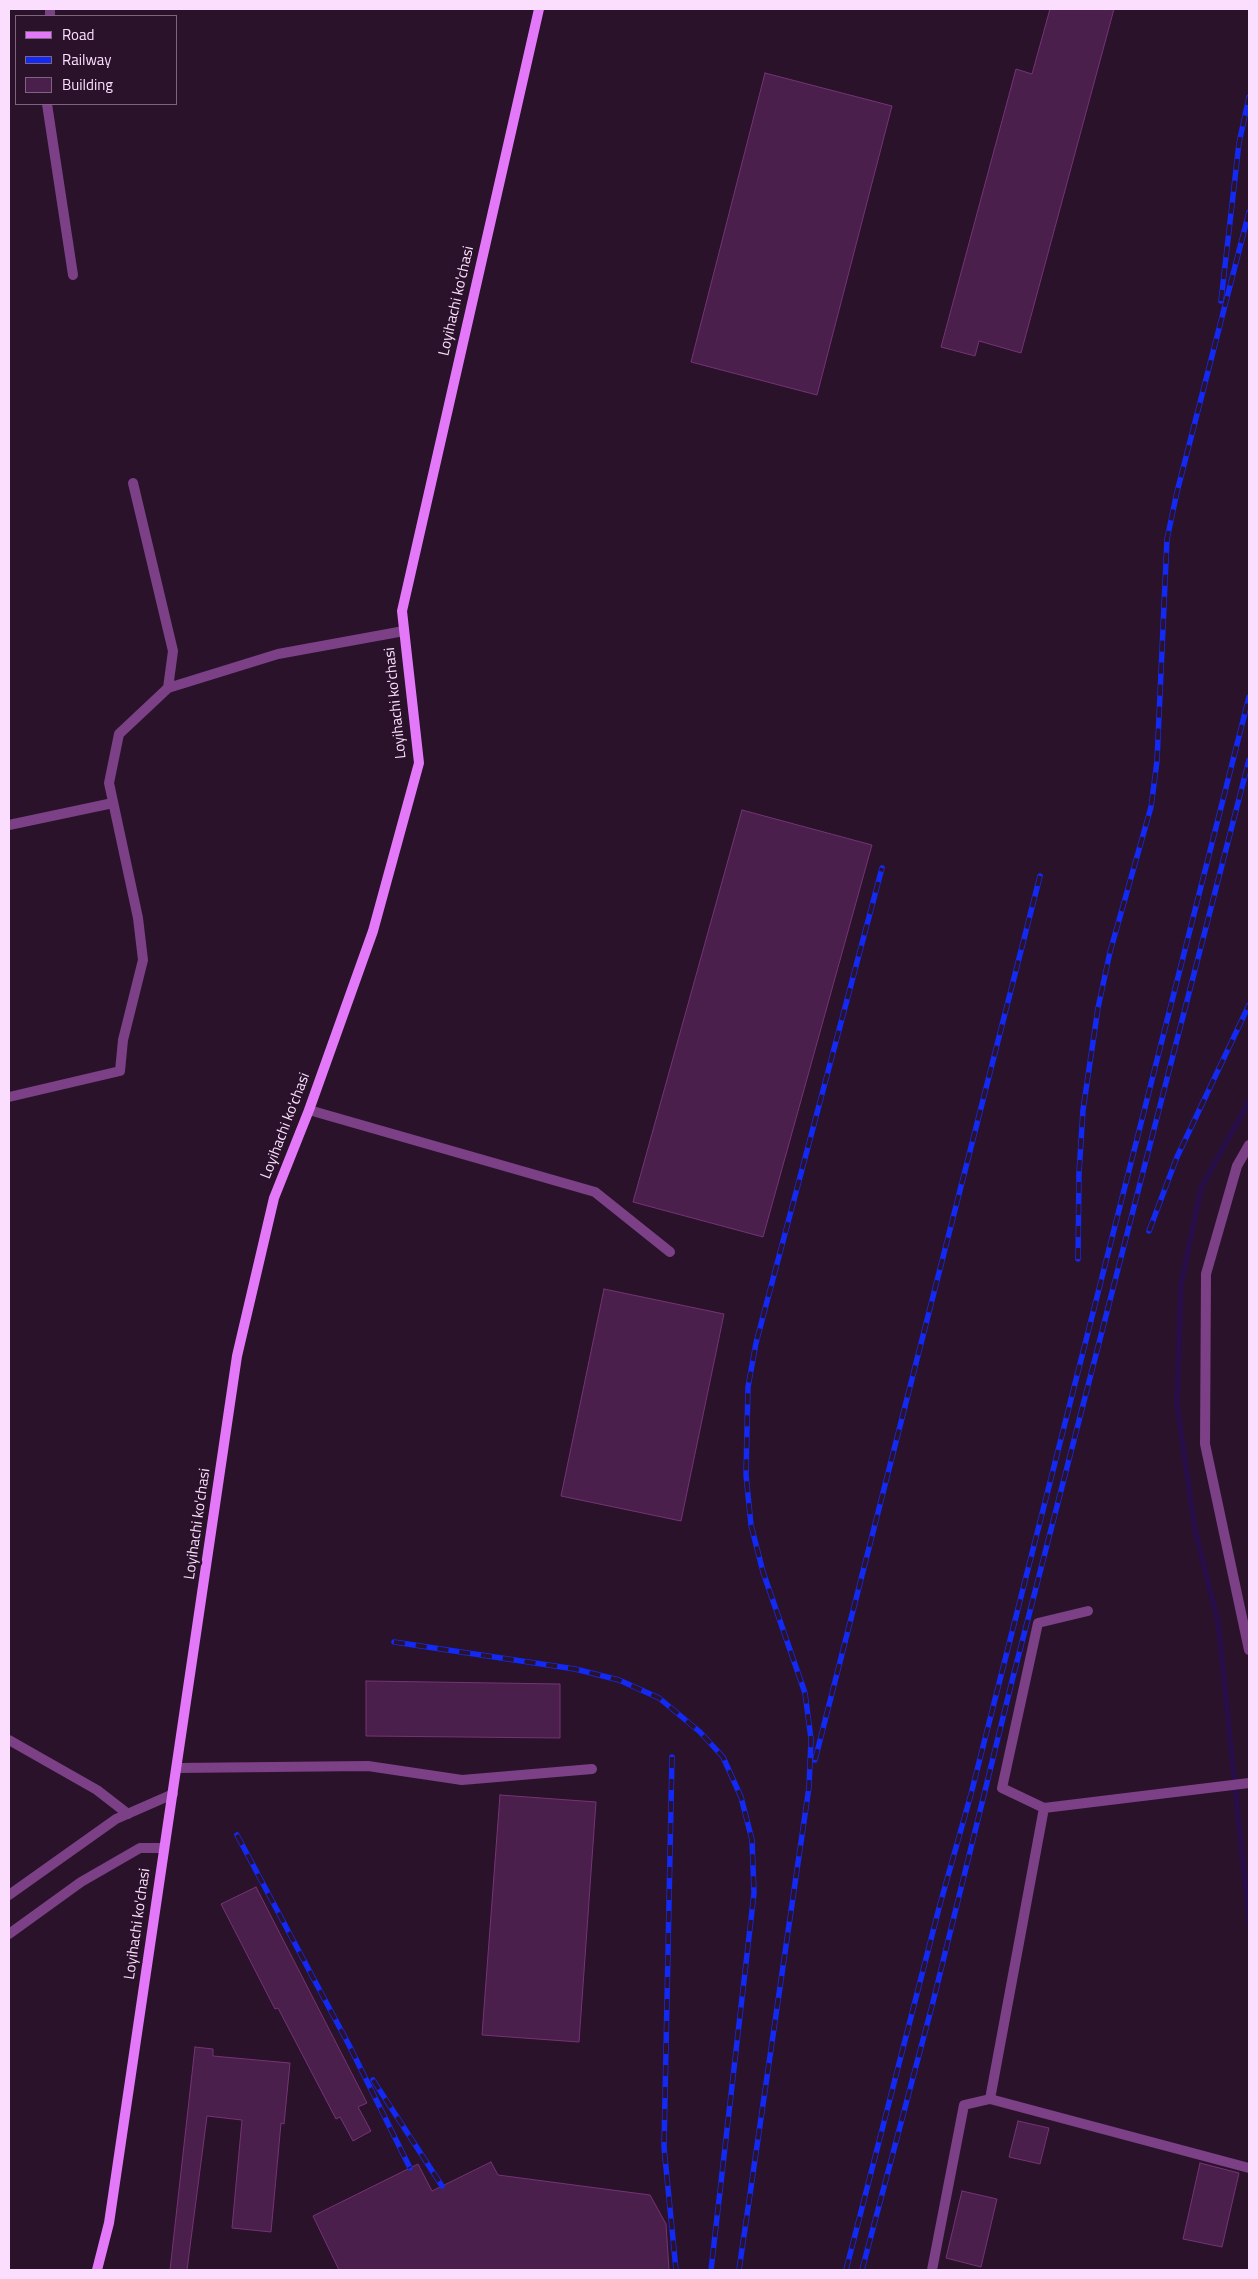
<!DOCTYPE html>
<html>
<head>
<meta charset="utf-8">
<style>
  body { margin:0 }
  #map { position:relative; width:1258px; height:2279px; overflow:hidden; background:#2a122b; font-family:"Titillium Web",sans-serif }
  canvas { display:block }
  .frame { position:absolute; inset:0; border:10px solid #fbdefd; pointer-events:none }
  .legend { position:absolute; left:15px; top:15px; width:162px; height:90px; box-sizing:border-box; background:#2a122b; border:1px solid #7e647f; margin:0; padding:6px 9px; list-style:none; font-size:15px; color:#fbdefd }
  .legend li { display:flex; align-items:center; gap:10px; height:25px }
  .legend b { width:25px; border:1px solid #7e647f }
</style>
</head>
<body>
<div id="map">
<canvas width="1258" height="2279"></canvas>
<div class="frame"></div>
<ul class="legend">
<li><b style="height:6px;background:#e379f9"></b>Road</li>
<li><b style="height:6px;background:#1329f4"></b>Railway</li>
<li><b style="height:14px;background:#4b1f4b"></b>Building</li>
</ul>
</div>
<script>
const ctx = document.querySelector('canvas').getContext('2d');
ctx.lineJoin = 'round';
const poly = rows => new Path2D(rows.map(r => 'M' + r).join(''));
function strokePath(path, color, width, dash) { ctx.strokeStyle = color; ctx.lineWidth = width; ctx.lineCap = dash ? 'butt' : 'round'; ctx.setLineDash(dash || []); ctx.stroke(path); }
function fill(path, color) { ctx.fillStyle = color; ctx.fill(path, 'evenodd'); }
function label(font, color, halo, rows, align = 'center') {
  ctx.font = font + ' "Titillium Web",sans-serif'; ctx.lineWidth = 5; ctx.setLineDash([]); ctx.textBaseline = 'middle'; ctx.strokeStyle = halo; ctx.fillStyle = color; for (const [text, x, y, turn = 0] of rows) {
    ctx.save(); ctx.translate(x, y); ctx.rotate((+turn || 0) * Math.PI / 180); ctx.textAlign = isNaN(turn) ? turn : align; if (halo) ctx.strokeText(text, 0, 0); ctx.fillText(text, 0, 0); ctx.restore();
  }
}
const stream = poly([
  [1249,1101,1201,1188,1181,1285,1177,1404,1195,1530,1218,1622,1249,1921]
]);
const building = poly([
  [1050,9,1114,9,1021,353,979,341,975,356,941,347,1016,69,1032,74,1050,9],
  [765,73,892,106,817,395,691,362,765,73],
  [742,810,872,845,763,1237,633,1202,742,810],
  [604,1289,724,1314,681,1521,561,1496,604,1289],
  [366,1681,560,1684,560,1738,366,1736,366,1681],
  [500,1795,596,1802,579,2042,482,2035,500,1795],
  [256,1887,367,2103,358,2107,371,2131,353,2141,340,2117,336,2119,278,2008,275,2009,221,1904,256,1887],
  [195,2047,213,2049,213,2056,290,2063,284,2124,281,2123,271,2232,232,2228,242,2120,207,2116,187,2270,170,2270,195,2047],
  [1018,2121,1049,2128,1040,2164,1009,2157,1018,2121],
  [491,2162,498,2175,650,2195,666,2224,669,2270,339,2270,313,2216,418,2164,432,2191,491,2162],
  [1200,2163,1239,2173,1222,2247,1183,2239,1200,2163],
  [962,2191,997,2199,981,2267,946,2258,962,2191]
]);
const lane = poly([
  [50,16,50,9],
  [47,104,73,275],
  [133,483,173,651,168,688],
  [9,825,113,803],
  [9,1097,120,1071,123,1040,143,960,138,918,109,783,119,734,168,688,278,654,404,631],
  [309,1110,595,1192,670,1252],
  [9,1740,97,1790,128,1814],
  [177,1768,368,1766,462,1780,592,1769]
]);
const street = poly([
  [1249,1145,1237,1166,1206,1274,1205,1444,1249,1650],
  [1044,1808,1249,1783],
  [9,1895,116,1819,173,1794],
  [9,1934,81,1882,140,1848,164,1848],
  [990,2099,1249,2168],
  [932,2270,964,2105,990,2099,1044,1808,1002,1788,1038,1623,1088,1611]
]);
const secondary = poly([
  [97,2270,109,2223,237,1356,274,1198,309,1110,373,931,419,763,402,611,539,9]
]);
const rail = poly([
  [1221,301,1239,143,1249,97],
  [1149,1231,1177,1157,1249,1005],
  [1078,1259,1079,1173,1083,1110,1098,1008,1110,952,1151,807,1157,761,1167,539,1177,492,1249,212],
  [394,1642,575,1669,619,1680,659,1698,700,1732,723,1757,741,1797,752,1840,754,1893,711,2270],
  [672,1757,664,2147,676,2270],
  [815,1760,1040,876],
  [237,1835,349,2045,410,2168],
  [373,2080,442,2186],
  [739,2270,809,1787,811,1739,805,1693,763,1572,751,1525,746,1475,748,1387,756,1343,882,868],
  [846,2270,939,1908,971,1794,1249,697],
  [862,2270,933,2002,1012,1681,1249,760]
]);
const streetNames = [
  ["Loyihachi ko'chasi",457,301,-77],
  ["Loyihachi ko'chasi",396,703,-96],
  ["Loyihachi ko'chasi",286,1126,-69],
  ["Loyihachi ko'chasi",198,1524,-82],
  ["Loyihachi ko'chasi",138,1924,-82]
];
strokePath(stream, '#270e48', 5.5);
fill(building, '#4b1f4b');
strokePath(building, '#753376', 1);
strokePath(lane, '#7c4087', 10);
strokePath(street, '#7c4087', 10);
strokePath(secondary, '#e379f9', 10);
strokePath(rail, '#1329f4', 5.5);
strokePath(rail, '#2a122b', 4, [11]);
label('15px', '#fbdefd', '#2a122b', streetNames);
</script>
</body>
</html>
